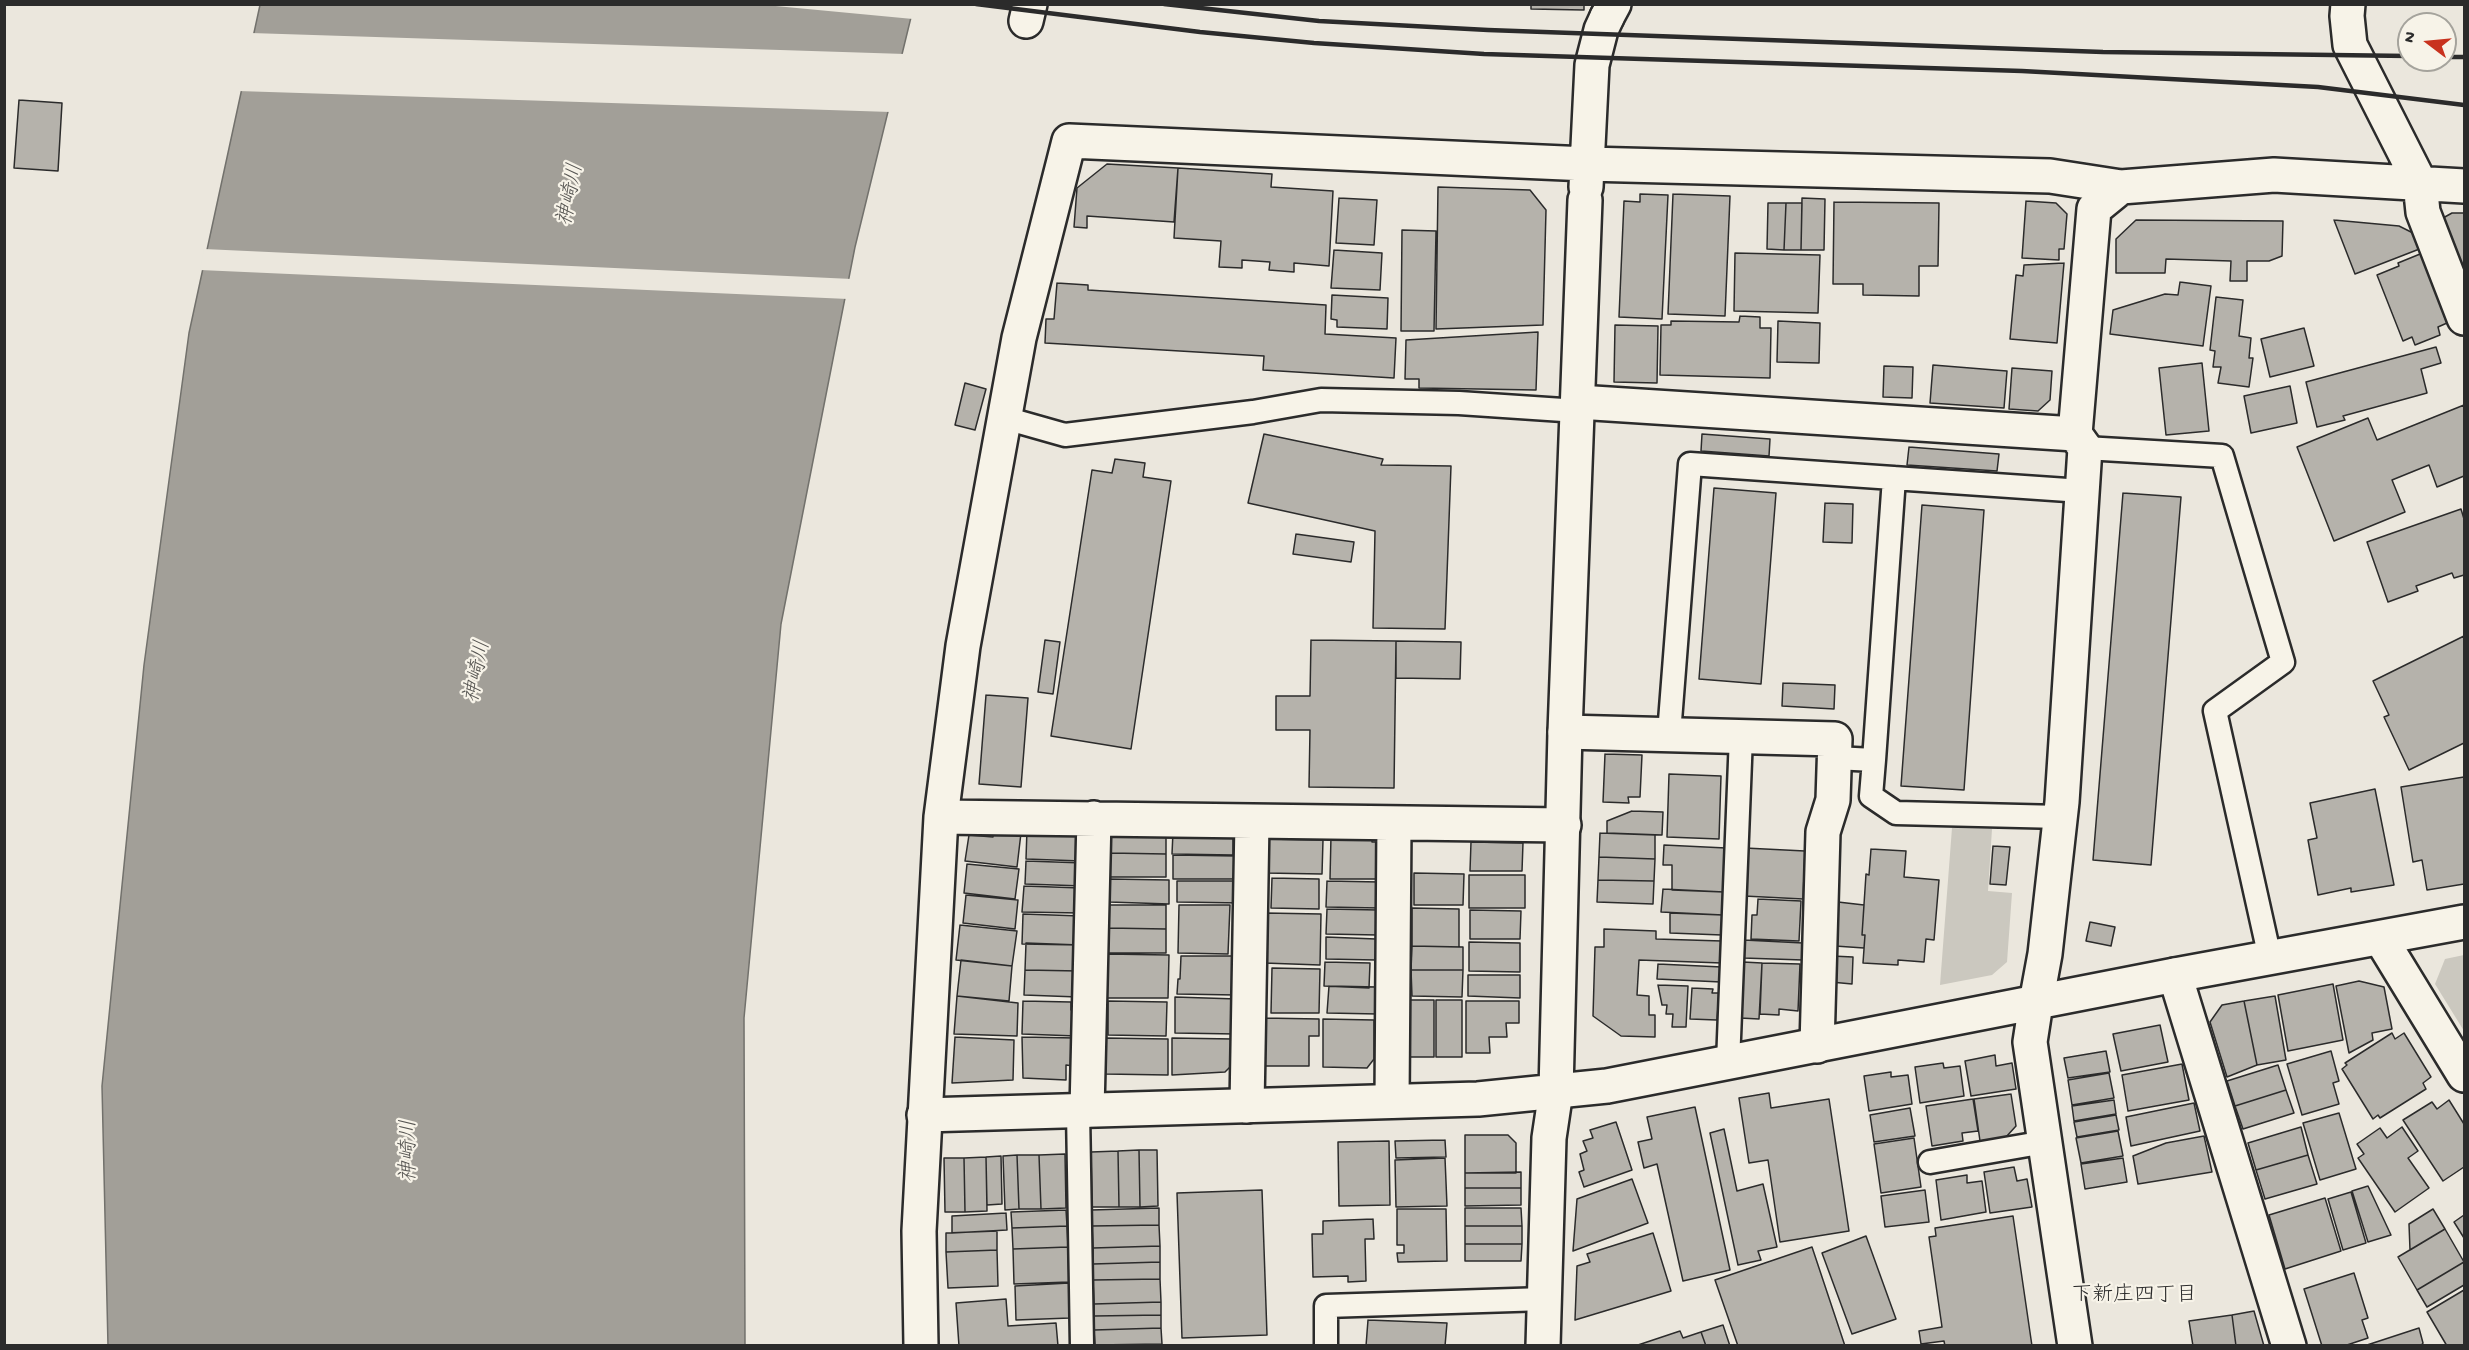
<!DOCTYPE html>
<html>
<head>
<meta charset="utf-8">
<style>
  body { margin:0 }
  #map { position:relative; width:2469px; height:1350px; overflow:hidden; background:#ebe7dd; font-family:"Gochi Hand",sans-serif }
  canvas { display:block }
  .frame { position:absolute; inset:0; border:6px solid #2b2b2b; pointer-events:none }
  .north { position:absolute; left:2397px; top:12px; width:60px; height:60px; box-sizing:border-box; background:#f7f3e8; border:2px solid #a5a39c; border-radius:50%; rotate:286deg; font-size:16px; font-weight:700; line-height:24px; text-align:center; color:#2b2b2b }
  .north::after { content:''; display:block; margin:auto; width:21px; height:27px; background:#c8321e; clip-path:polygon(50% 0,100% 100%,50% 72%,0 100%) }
</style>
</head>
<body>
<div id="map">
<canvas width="2469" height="1350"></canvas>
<div class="frame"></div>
<div class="north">N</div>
</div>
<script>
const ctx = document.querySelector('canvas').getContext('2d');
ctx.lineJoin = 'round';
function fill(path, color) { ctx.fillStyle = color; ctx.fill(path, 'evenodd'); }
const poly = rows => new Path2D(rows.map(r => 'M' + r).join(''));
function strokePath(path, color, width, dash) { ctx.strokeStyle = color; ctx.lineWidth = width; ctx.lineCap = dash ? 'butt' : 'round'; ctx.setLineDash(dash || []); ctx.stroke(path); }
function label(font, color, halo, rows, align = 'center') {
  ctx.font = font + ' "Gochi Hand","Klee One",sans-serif'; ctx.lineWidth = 4.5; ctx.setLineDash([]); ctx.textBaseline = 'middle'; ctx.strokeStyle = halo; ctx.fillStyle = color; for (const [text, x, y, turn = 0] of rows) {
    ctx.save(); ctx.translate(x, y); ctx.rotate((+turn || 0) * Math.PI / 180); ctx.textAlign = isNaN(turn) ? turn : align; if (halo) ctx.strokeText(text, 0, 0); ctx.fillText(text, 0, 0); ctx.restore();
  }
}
const green = poly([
  [1952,828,1992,829,1988,891,2012,893,2007,962,1992,975,1940,985],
  [2464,955,2464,1031,2435,984,2445,959]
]);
const water = poly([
  [260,5,914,5,855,247,781,624,744,1018,745,1345,108,1346,102,1086,144,665,189,333,260,5]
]);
const pier = poly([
  [917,4,913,19,765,5,765,4],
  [251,33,905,54,891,112,238,91],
  [204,249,852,279,848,299,200,270]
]);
const building = poly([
  [1531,4,1584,4,1584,10,1531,9,1531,4],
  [19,100,62,103,58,171,14,168,19,100],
  [1107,164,1178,168,1174,222,1087,216,1087,228,1074,227,1077,188,1107,164],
  [1178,168,1272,174,1271,187,1333,191,1329,266,1294,263,1294,272,1269,270,1270,262,1242,260,1242,268,1219,267,1221,241,1174,238,1178,168],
  [1438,187,1530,190,1546,210,1543,325,1436,329,1438,187],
  [1640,194,1668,195,1662,319,1619,317,1624,201,1640,202,1640,194],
  [1673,194,1730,196,1725,316,1668,314,1673,194],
  [1339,198,1377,200,1374,245,1336,243,1339,198],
  [1802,198,1825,199,1824,250,1801,250,1802,198],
  [2026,201,2056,203,2067,214,2064,249,2059,249,2059,260,2022,258,2026,201],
  [1834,202,1939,203,1938,266,1919,266,1919,296,1863,295,1863,284,1833,284,1834,202],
  [1768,203,1786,203,1784,250,1767,249,1768,203],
  [1786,203,1802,203,1801,250,1784,250,1786,203],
  [2452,213,2464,213,2464,272,2443,218,2452,213],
  [2136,220,2283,221,2282,256,2269,261,2247,261,2247,281,2230,281,2231,261,2166,259,2165,273,2116,273,2116,239,2136,220],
  [2334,220,2399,226,2417,235,2422,248,2355,274,2334,220],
  [1402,230,1436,231,1434,331,1401,331,1402,230],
  [1334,250,1382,253,1380,290,1331,288,1334,250],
  [2425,252,2442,294,2437,296,2447,323,2438,327,2440,335,2415,345,2412,337,2403,341,2377,275,2399,266,2398,263,2425,252],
  [1735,253,1820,255,1818,313,1734,311,1735,253],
  [2064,263,2057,343,2010,339,2016,275,2023,276,2024,265,2064,263],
  [2180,282,2211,286,2203,346,2110,334,2113,310,2165,294,2178,295,2180,282],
  [1057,283,1088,285,1088,290,1326,305,1325,334,1396,338,1394,378,1263,370,1264,356,1045,343,1046,319,1054,319,1057,283],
  [1332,295,1388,298,1387,329,1337,327,1337,320,1331,319,1332,295],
  [2216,297,2243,300,2239,336,2251,338,2249,358,2253,358,2249,387,2218,383,2221,367,2213,367,2215,351,2210,350,2216,297],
  [1740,316,1760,317,1760,328,1771,328,1770,378,1660,375,1661,325,1671,325,1671,321,1739,322,1740,316],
  [1778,321,1820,323,1819,363,1777,362,1778,321],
  [1615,325,1658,326,1657,383,1614,382,1615,325],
  [2304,328,2314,366,2270,377,2261,339,2304,328],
  [1538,332,1536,390,1419,388,1419,379,1405,379,1406,340,1538,332],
  [2436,347,2441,363,2421,369,2427,393,2343,416,2345,420,2317,427,2306,382,2436,347],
  [2202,363,2209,431,2166,435,2159,368,2202,363],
  [1933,365,2007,371,2004,408,1930,403,1933,365],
  [1884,366,1913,367,1912,398,1883,397,1884,366],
  [2012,368,2052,371,2050,400,2038,411,2009,409,2012,368],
  [965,383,986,389,975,430,955,425,965,383],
  [2290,386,2297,423,2251,433,2244,396,2290,386],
  [2464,405,2464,476,2437,487,2429,465,2392,480,2405,512,2334,541,2297,447,2368,418,2377,440,2464,405],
  [1264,434,1383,459,1381,465,1451,466,1445,629,1373,628,1375,531,1248,503,1264,434],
  [1702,434,1770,439,1769,456,1701,451,1702,434],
  [1909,447,1999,454,1997,471,1907,465,1909,447],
  [1115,459,1145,463,1143,477,1171,481,1131,749,1051,736,1092,470,1112,473,1115,459],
  [1714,488,1776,493,1761,684,1699,679,1714,488],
  [2123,493,2181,497,2151,865,2093,860,2123,493],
  [1825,503,1853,504,1852,543,1823,542,1825,503],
  [1922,505,1984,510,1964,790,1901,786,1922,505],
  [2461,509,2464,519,2464,575,2454,578,2452,573,2416,586,2418,591,2388,602,2367,542,2461,509],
  [1296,534,1354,542,1351,562,1293,554,1296,534],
  [2464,636,2464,743,2409,770,2384,717,2389,715,2373,681,2464,636],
  [1045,640,1060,642,1053,694,1038,692,1045,640],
  [1311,640,1396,641,1394,788,1309,787,1310,730,1276,730,1276,696,1310,696,1311,640],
  [1396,641,1461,642,1460,679,1396,678,1396,641],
  [1783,683,1835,685,1834,709,1782,706,1783,683],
  [986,695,1028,698,1021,787,979,784,986,695],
  [1605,754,1642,755,1640,797,1628,797,1629,803,1603,802,1605,754],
  [1669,774,1721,776,1719,839,1667,837,1669,774],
  [2464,777,2464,884,2427,890,2422,860,2413,862,2401,787,2464,777],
  [2375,789,2394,885,2351,892,2351,888,2318,895,2308,840,2317,838,2310,803,2375,789],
  [1632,811,1663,812,1662,835,1607,833,1607,821,1632,811],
  [1027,829,1071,831,1082,842,1081,861,1026,859,1027,829],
  [994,830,1021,833,1017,867,965,861,969,835,993,837,994,830],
  [1109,831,1166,831,1166,854,1109,853,1109,831],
  [1173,832,1233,832,1233,855,1172,854,1173,832],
  [1600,833,1655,835,1655,859,1599,857,1600,833],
  [1331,836,1372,837,1372,842,1377,842,1376,879,1330,879,1331,836],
  [1266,839,1323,840,1322,874,1265,873,1266,839],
  [1471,842,1523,843,1522,871,1470,871,1471,842],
  [1664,845,1726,848,1724,892,1672,890,1672,865,1663,865,1664,845],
  [1993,846,2010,847,2006,885,1990,884,1993,846],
  [1745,848,1805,851,1803,899,1744,896,1745,848],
  [1871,849,1906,851,1904,877,1939,880,1934,940,1926,939,1924,962,1898,960,1898,965,1863,963,1865,935,1862,935,1866,874,1869,875,1871,849],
  [1109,853,1166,854,1166,877,1109,877,1109,853],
  [1173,855,1236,856,1236,879,1173,879,1173,855],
  [1599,857,1655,859,1654,881,1598,880,1599,857],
  [1026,861,1084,863,1083,886,1025,884,1026,861],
  [967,864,1019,869,1015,899,964,893,967,864],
  [1414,873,1464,874,1463,905,1414,905,1414,873],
  [1469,875,1525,875,1525,908,1469,908,1469,875],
  [1272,878,1319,879,1319,909,1271,908,1272,878],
  [1109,879,1169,880,1169,904,1109,902,1109,879],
  [1598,880,1654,881,1653,904,1597,902,1598,880],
  [1177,881,1242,881,1242,903,1177,902,1177,881],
  [1327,881,1380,882,1379,908,1326,907,1327,881],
  [1024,886,1081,888,1080,913,1022,912,1024,886],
  [1663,889,1724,892,1723,915,1661,912,1663,889],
  [966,895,1018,900,1015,929,963,923,966,895],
  [1758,899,1801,901,1799,941,1751,939,1752,915,1757,915,1758,899],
  [1838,902,1864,905,1862,935,1865,935,1864,948,1835,946,1838,902],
  [1109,905,1166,905,1166,929,1108,928,1109,905],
  [1179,905,1230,905,1228,954,1178,953,1179,905],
  [1412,908,1459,909,1459,947,1412,946,1412,908],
  [1327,909,1379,910,1378,935,1326,934,1327,909],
  [1470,910,1521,911,1520,939,1470,939,1470,910],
  [1265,913,1321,914,1320,965,1264,963,1265,913],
  [1670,913,1723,915,1722,935,1670,933,1670,913],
  [1023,914,1081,916,1080,945,1022,944,1023,914],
  [2090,922,2115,927,2111,946,2086,941,2090,922],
  [960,925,1017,931,1012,966,956,960,960,925],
  [1108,928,1166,929,1166,953,1108,953,1108,928],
  [1604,929,1656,931,1656,939,1722,941,1722,963,1639,960,1637,995,1649,996,1649,1015,1655,1015,1655,1037,1621,1036,1593,1016,1595,947,1604,947,1604,929],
  [1326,937,1376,939,1376,960,1326,959,1326,937],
  [1744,940,1803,943,1803,960,1743,958,1744,940],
  [1469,942,1520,943,1520,972,1469,971,1469,942],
  [1026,943,1080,945,1079,971,1025,970,1026,943],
  [1412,946,1463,947,1463,970,1411,970,1412,946],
  [1107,954,1169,955,1168,998,1107,998,1107,954],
  [1181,956,1240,956,1236,995,1177,994,1178,979,1180,979,1181,956],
  [1832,956,1853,957,1852,984,1831,982,1832,956],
  [961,960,1012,966,1009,1001,957,996,961,960],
  [1325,962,1370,963,1369,988,1324,986,1325,962],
  [1743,962,1762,963,1759,1019,1740,1018,1743,962],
  [1762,963,1800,964,1798,1011,1779,1009,1779,1015,1760,1014,1762,963],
  [1658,964,1722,967,1721,982,1657,979,1658,964],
  [1272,968,1320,969,1319,1013,1271,1013,1272,968],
  [1025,970,1079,971,1078,997,1024,995,1025,970],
  [1411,970,1463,970,1462,997,1412,996,1411,970],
  [1468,975,1520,975,1520,998,1468,996,1468,975],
  [2359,981,2384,987,2392,1029,2372,1033,2373,1040,2349,1053,2336,986,2359,981],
  [2333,984,2343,1040,2288,1051,2278,995,2333,984],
  [1658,985,1688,986,1686,1027,1672,1027,1673,1014,1666,1014,1667,1005,1662,1005,1658,985],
  [1329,986,1378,987,1378,1014,1327,1013,1329,986],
  [1692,988,1713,989,1712,993,1719,993,1717,1020,1690,1019,1692,988],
  [957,996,1018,1003,1017,1036,954,1034,957,996],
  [2275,996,2286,1060,2257,1065,2244,1001,2275,996],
  [1175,997,1237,999,1236,1034,1175,1033,1175,997],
  [1408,1000,1434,1000,1434,1057,1408,1057,1408,1000],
  [1436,1000,1462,1000,1462,1057,1436,1057,1436,1000],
  [1023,1001,1071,1002,1071,1010,1076,1010,1076,1036,1022,1034,1023,1001],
  [1108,1001,1167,1002,1166,1036,1108,1035,1108,1001],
  [1466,1001,1519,1001,1519,1023,1506,1023,1507,1037,1489,1037,1490,1053,1466,1053,1466,1001],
  [2244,1001,2257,1065,2227,1077,2210,1022,2222,1005,2244,1001],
  [1263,1018,1319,1019,1319,1036,1309,1036,1309,1066,1262,1066,1263,1018],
  [1323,1019,1374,1020,1374,1059,1367,1068,1323,1067,1323,1019],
  [2160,1025,2168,1062,2121,1071,2113,1034,2160,1025],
  [2392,1033,2395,1039,2404,1033,2431,1077,2423,1083,2426,1089,2380,1118,2378,1115,2373,1119,2342,1069,2347,1065,2345,1063,2392,1033],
  [955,1037,1014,1040,1013,1080,952,1083,955,1037],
  [1022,1037,1076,1038,1074,1066,1066,1065,1066,1080,1023,1078,1022,1037],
  [1105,1038,1168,1039,1168,1075,1105,1074,1105,1038],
  [1172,1038,1233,1039,1233,1064,1225,1072,1172,1075,1172,1038],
  [2106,1051,2110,1072,2068,1078,2064,1058,2106,1051],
  [2331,1051,2339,1081,2333,1083,2339,1104,2302,1115,2287,1064,2331,1051],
  [1995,1055,1996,1066,2012,1063,2016,1089,1971,1096,1965,1061,1995,1055],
  [1943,1063,1944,1068,1960,1066,1964,1096,1920,1103,1915,1067,1943,1063],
  [2182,1064,2189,1100,2128,1111,2122,1075,2182,1064],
  [2278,1065,2286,1090,2235,1106,2227,1081,2278,1065],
  [1891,1072,1891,1077,1908,1075,1912,1104,1869,1111,1864,1076,1891,1072],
  [2109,1073,2114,1098,2072,1105,2068,1080,2109,1073],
  [2286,1090,2294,1113,2243,1129,2235,1106,2286,1090],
  [1769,1093,1771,1108,1829,1099,1849,1231,1780,1242,1768,1160,1749,1163,1739,1098,1769,1093],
  [2011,1094,2016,1126,2006,1137,1980,1141,1974,1099,2011,1094],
  [1973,1099,1978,1131,1962,1133,1963,1141,1932,1146,1926,1106,1973,1099],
  [2114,1100,2116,1114,2074,1121,2072,1106,2114,1100],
  [2449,1100,2464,1124,2464,1167,2443,1181,2403,1120,2432,1102,2437,1109,2449,1100],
  [2194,1103,2200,1131,2131,1146,2126,1117,2194,1103],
  [1695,1107,1730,1270,1683,1281,1657,1164,1644,1168,1638,1142,1652,1139,1647,1117,1695,1107],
  [1910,1108,1915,1136,1874,1142,1870,1115,1910,1108],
  [2339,1113,2356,1169,2320,1180,2303,1123,2339,1113],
  [2116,1115,2119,1130,2077,1137,2074,1122,2116,1115],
  [1616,1122,1632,1170,1584,1187,1579,1172,1584,1170,1580,1154,1587,1151,1583,1141,1593,1138,1590,1130,1616,1122],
  [2301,1127,2308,1155,2256,1170,2248,1143,2301,1127],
  [2402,1127,2418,1151,2408,1158,2429,1188,2395,1212,2358,1158,2364,1154,2357,1144,2380,1128,2387,1138,2402,1127],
  [1724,1129,1737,1191,1763,1184,1777,1247,1758,1251,1761,1260,1738,1265,1710,1133,1724,1129],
  [2118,1131,2123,1156,2081,1163,2076,1138,2118,1131],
  [1465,1135,1508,1135,1516,1143,1516,1173,1465,1173,1465,1135],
  [2204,1136,2212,1172,2138,1184,2133,1156,2166,1143,2204,1136],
  [1914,1138,1921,1187,1881,1193,1874,1144,1914,1138],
  [1445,1140,1446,1157,1396,1158,1395,1141,1445,1140],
  [1389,1141,1390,1205,1339,1206,1338,1142,1389,1141],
  [1139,1150,1140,1207,1119,1207,1118,1151,1139,1150],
  [1139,1150,1157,1150,1158,1206,1140,1207,1139,1150],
  [1118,1151,1119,1207,1092,1207,1091,1152,1118,1151],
  [1065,1154,1066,1208,1041,1209,1039,1155,1065,1154],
  [1017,1155,1019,1209,1005,1210,1003,1156,1017,1155],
  [1017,1155,1039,1155,1041,1209,1019,1209,1017,1155],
  [2308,1155,2317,1184,2265,1199,2256,1170,2308,1155],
  [1001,1156,1002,1204,987,1205,986,1157,1001,1156],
  [986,1157,987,1211,965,1212,964,1158,986,1157],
  [944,1158,964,1158,965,1212,945,1212,944,1158],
  [1445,1158,1447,1206,1396,1207,1395,1160,1445,1158],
  [2123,1158,2127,1182,2085,1189,2081,1164,2123,1158],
  [2014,1167,2017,1181,2027,1179,2032,1207,1990,1213,1984,1172,2014,1167],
  [1521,1172,1521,1188,1465,1188,1465,1173,1521,1172],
  [1967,1175,1967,1183,1982,1181,1986,1212,1941,1220,1936,1180,1967,1175],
  [1632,1179,1648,1223,1573,1251,1577,1199,1632,1179],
  [2368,1186,2391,1235,2368,1242,2352,1191,2368,1186],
  [1465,1188,1521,1188,1521,1205,1465,1206,1465,1188],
  [1262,1190,1267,1335,1182,1338,1177,1193,1262,1190],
  [1925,1190,1929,1222,1885,1227,1881,1196,1925,1190],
  [2351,1192,2366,1243,2343,1250,2328,1199,2351,1192],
  [2325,1198,2341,1251,2285,1269,2269,1215,2325,1198],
  [1159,1208,1159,1225,1092,1226,1091,1210,1159,1208],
  [1465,1208,1521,1208,1522,1226,1465,1226,1465,1208],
  [1397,1209,1446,1209,1447,1261,1398,1262,1397,1253,1404,1253,1404,1245,1397,1245,1397,1209],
  [2433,1209,2445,1229,2410,1250,2409,1224,2433,1209],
  [1066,1210,1067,1226,1012,1228,1011,1212,1066,1210],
  [1006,1213,1007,1230,952,1233,952,1216,1006,1213],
  [2464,1215,2464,1238,2454,1222,2464,1215],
  [2013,1216,2032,1346,1945,1346,1944,1341,1921,1344,1919,1331,1942,1327,1929,1237,1936,1236,1935,1228,2013,1216],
  [1373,1219,1374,1239,1365,1239,1366,1281,1348,1282,1348,1276,1313,1277,1312,1234,1323,1234,1323,1221,1373,1219],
  [1159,1225,1160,1246,1093,1248,1092,1226,1159,1225],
  [1067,1226,1068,1247,1013,1249,1012,1228,1067,1226],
  [1465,1226,1522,1226,1522,1244,1465,1244,1465,1226],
  [2445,1229,2464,1262,2417,1290,2398,1257,2445,1229],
  [997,1231,997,1250,946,1252,946,1233,997,1231],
  [1653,1233,1671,1291,1575,1320,1577,1266,1590,1262,1587,1254,1653,1233],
  [1866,1236,1896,1319,1852,1334,1822,1253,1866,1236],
  [1465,1244,1522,1244,1521,1261,1465,1261,1465,1244],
  [1160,1246,1160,1262,1093,1264,1093,1248,1160,1246],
  [1068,1247,1069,1282,1014,1284,1013,1249,1068,1247],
  [1812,1247,1845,1346,1738,1346,1715,1280,1812,1247],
  [997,1250,998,1286,948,1288,946,1252,997,1250],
  [1160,1262,1160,1279,1093,1280,1093,1264,1160,1262],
  [2464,1262,2464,1285,2427,1307,2417,1290,2464,1262],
  [2354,1273,2368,1318,2362,1320,2368,1338,2344,1346,2322,1346,2304,1289,2354,1273],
  [1160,1279,1161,1302,1094,1304,1093,1280,1160,1279],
  [1069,1283,1070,1318,1016,1320,1015,1286,1069,1283],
  [2464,1290,2464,1346,2447,1346,2427,1312,2464,1290],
  [1006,1299,1008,1326,1056,1323,1058,1346,959,1346,956,1303,1006,1299],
  [1161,1302,1161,1315,1094,1316,1094,1304,1161,1302],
  [2254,1311,2264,1346,2236,1346,2232,1315,2254,1311],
  [1161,1315,1161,1328,1094,1330,1094,1316,1161,1315],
  [2232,1315,2236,1346,2193,1346,2189,1321,2232,1315],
  [1368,1320,1447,1323,1445,1346,1366,1346,1368,1320],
  [1723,1325,1730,1346,1706,1346,1701,1332,1723,1325],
  [1161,1328,1162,1344,1095,1345,1094,1330,1161,1328],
  [2419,1328,2423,1343,2421,1346,2364,1346,2419,1328],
  [1680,1331,1683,1338,1701,1332,1706,1346,1635,1346,1680,1331]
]);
const lane = poly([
  [1005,418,1065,435,1253,412,1321,400,1459,403,1578,411],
  [2085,448,2222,456,2283,662,2215,711,2270,958],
  [1669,734,1690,464,2082,491],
  [1835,758,1874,760,1871,796,1896,813,2061,817],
  [1874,760,1894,478],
  [1728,1063,1741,736],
  [1078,1111,1082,1346],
  [1930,1162,2045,1142],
  [1326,1346,1326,1306,1545,1299]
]);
const street = poly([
  [2348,4,2347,16,2350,45,2420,183,2423,212,2464,318],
  [1026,21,1030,4],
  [1586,187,1592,65,1601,30,1607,17],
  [1578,402,2075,434],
  [1565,732,1835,739,1833,800,1823,832,1817,1046],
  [941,817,1564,825],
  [2381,939,2464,1075],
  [2175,975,2289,1346],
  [2036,1003,2045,954,2062,802,2085,448,2075,434,2094,209,2121,187],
  [1392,1101,1394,823],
  [1247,1106,1252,821],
  [1087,1110,1094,818],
  [921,1346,919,1231,941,817,963,646,1019,338,1069,141,1587,164,2050,176,2121,187,2274,175,2464,186],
  [1543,1346,1549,1138,1556,1091]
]);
const secondary = poly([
  [1607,17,1614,4],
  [2036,1003,2030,1042,2075,1346],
  [1556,1091,1565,732,1585,200],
  [924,1115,1478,1099,1607,1086,2175,975,2464,922]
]);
const rail = poly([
  [976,4,1200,32,1314,43,1484,54,2022,71,2318,87,2464,105],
  [1164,4,1319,21,1488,30,2103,52,2409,56],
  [2445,57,2464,57]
]);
const waterNames = [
  ["神崎川",572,195,-79],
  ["神崎川",479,672,-79],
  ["神崎川",411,1151,-90]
];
const neighbourhoodNames = [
  ["下新庄四丁目",2134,1297]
];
fill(green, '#cbc8bf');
fill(water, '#a29f98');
strokePath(water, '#72716c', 1.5);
fill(pier, '#ebe7dd');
fill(building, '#b5b2ab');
strokePath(building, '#2b2b2b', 1.5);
strokePath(lane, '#2b2b2b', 27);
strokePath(street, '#2b2b2b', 38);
strokePath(secondary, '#2b2b2b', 38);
strokePath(lane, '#f7f3e8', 22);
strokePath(street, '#f7f3e8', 33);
strokePath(secondary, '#f7f3e8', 33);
strokePath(rail, '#2b2b2b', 4.5);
label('italic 21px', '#555451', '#f7f3e8', waterNames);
label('21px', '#2b2b2b', '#f7f3e8', neighbourhoodNames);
</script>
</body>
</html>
